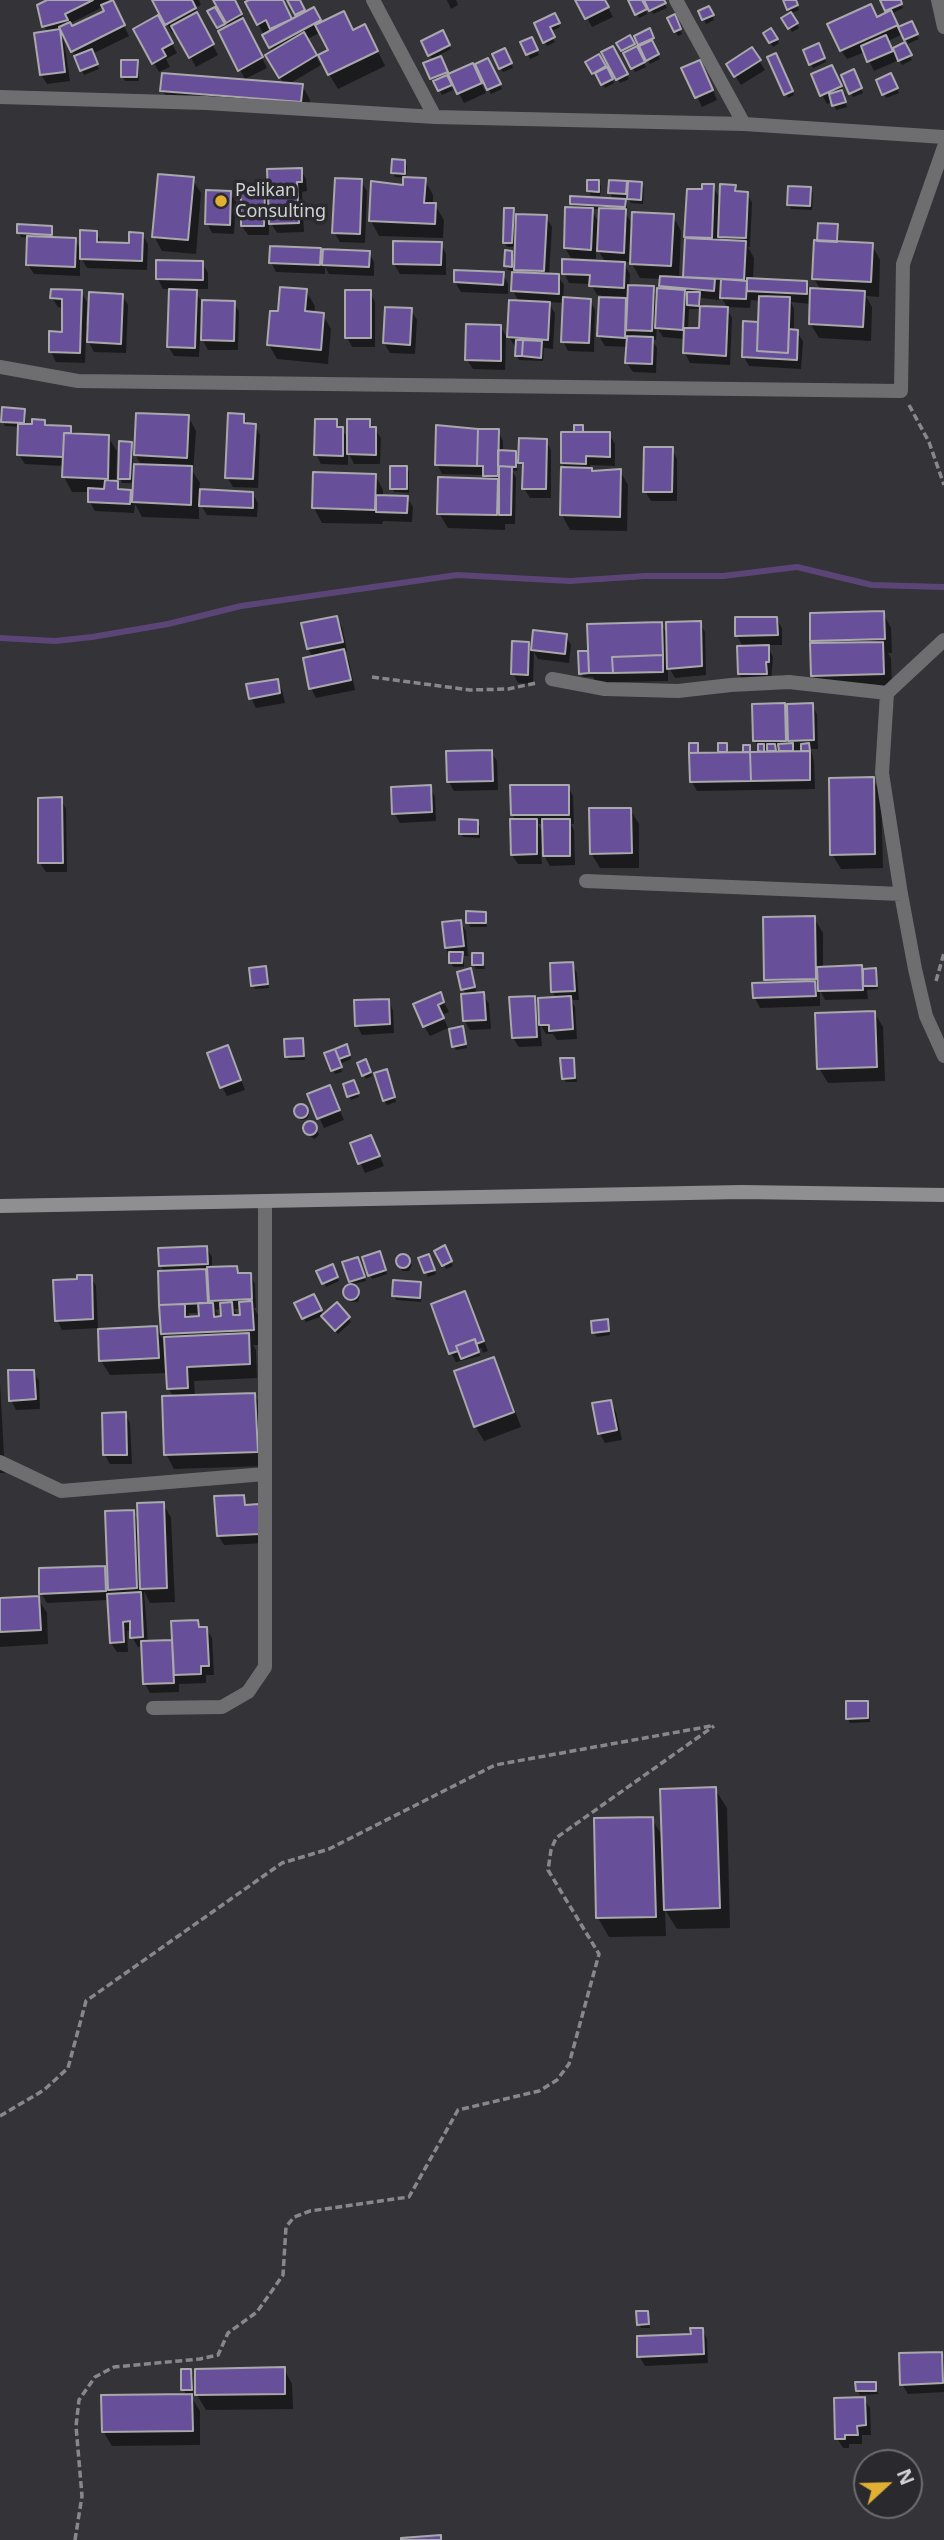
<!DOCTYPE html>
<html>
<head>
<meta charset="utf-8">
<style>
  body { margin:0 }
  #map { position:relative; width:944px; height:2540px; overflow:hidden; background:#343337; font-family:"Noto Sans",sans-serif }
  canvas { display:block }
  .north { position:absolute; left:853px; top:2449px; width:70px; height:70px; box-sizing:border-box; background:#2a292d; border:2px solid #6d6d70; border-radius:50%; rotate:68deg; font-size:19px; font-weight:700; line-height:28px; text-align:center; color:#d2d2d4 }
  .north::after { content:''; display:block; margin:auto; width:24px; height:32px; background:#dfb034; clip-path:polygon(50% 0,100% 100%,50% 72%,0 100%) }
</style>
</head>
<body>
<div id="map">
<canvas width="944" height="2540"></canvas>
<div class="north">N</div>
</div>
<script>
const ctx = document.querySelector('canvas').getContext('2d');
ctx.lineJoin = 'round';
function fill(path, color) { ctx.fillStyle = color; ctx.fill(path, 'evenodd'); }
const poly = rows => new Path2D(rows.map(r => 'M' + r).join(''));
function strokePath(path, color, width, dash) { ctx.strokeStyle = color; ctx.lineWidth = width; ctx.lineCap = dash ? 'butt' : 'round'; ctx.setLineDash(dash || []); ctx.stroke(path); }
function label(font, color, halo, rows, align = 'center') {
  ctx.font = font + ' "Noto Sans",sans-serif'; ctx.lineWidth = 7; ctx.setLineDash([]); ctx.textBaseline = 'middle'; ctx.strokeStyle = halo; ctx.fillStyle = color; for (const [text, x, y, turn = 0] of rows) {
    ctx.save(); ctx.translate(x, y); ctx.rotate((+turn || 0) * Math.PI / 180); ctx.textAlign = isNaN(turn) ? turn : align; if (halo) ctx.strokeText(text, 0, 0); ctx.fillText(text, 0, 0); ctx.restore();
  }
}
const shadow = poly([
  [46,0,111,0,129,36,92,54,99,69,84,75,63,32,59,33,64,41,70,81,47,84,41,75,48,33,44,26],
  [103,7,106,12,72,28,69,24],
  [157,0,199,0,201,5,195,8,199,19,218,55,196,67,176,31,172,33,155,1],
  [215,0,233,0,267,68,245,79,210,12,215,9,226,29,230,27],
  [252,0,281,0,292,21,298,17,289,0,302,0,299,1,306,13,313,9,321,24,353,31,373,41,385,66,338,89,329,74,330,51,321,32,306,40,321,65,289,84,302,85,310,100,309,116,171,105,162,90,284,84,267,56,273,52,258,24],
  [447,0,456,0,458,5,451,9],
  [574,0,604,0,613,17,592,27,578,2,576,3],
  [641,0,647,14,639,18,630,1],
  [646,0,663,0,667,8,653,14],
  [785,0,795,0,799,10,791,13],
  [882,0,899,0,903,8,891,14,899,29,914,28,919,39,905,45,912,60,902,65,899,60,874,71,865,52,847,59,841,50,877,19,888,13],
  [903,34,908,43,892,50,888,41],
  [709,8,714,20,706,24,700,12],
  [791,14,799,28,792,32,784,19],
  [157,17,177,53,166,59,170,67,159,72,135,29],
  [674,17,682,34,678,36,669,19],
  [557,19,560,27,550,32,555,42,547,46,536,24],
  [771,30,779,43,773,47,765,34],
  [649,31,660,59,650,64,636,37],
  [442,32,451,49,439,55,448,76,472,66,486,93,464,103,450,76,446,77,453,90,442,95,425,64,433,61,423,42],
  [630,38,646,67,635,72,619,43],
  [523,43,533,43,539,55,530,59],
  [612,48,629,79,620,83,603,53],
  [752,49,765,70,741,85,728,64],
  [821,50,826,62,813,68,811,64],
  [507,54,513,68,503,72,500,68],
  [598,56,614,83,605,88,588,62],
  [769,58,777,60,794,95,788,98],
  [488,60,502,89,491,94,477,65],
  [137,62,139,66,139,81,125,81,122,76],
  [684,69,705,71,717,100,702,107],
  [837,76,846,96,844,97,847,107,836,110,833,102,827,104,822,95],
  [843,76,856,76,863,93,853,97],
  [893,79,899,93,886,98,884,94],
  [404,161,407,166,406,179,425,180,433,195,433,205,435,205,444,220,443,238,379,236,371,221,405,187,405,178,395,177,393,173],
  [301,170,306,179,307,191,302,192,304,232,277,233,269,220,269,235,248,235,242,226,264,193,270,203],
  [192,179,201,193,196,254,162,251,154,236],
  [361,181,367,191,365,243,340,242,334,232],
  [598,182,601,186,600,196,591,195,588,191],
  [610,182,641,184,644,188,643,204,631,203,628,198,612,197,610,193],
  [713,186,721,200,735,186,738,193,747,193,752,203,750,247,748,247,754,258,753,280,806,282,810,290,821,290,814,279,837,226,839,230,839,243,872,245,880,260,879,297,866,296,872,307,871,341,819,338,810,323,811,304,791,302,794,309,794,331,797,332,803,341,801,369,749,366,744,357,745,323,759,324,760,301,751,300,750,308,727,307,719,293,719,300,701,298,701,308,727,309,732,318,730,365,690,363,685,353,686,339,663,337,657,328,656,340,652,340,657,348,656,373,633,372,627,363,628,347,605,346,599,336,601,295,597,295,591,284,569,283,564,273,606,263,596,247,596,259,571,258,565,248,575,209,572,204,625,201,627,205,627,210,624,210,633,226,673,216,681,231,679,279,686,279,685,276,688,240,686,236,703,191],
  [591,209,600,209,600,224],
  [623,262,631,262,640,278,662,279,664,290,658,298,653,288,629,287,630,274],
  [689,309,702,309,701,330,688,329],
  [810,188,813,193,812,210,791,209,789,204],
  [230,193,236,202,234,234,212,233,207,223],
  [513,210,515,216,546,217,552,227,549,275,558,276,564,285,563,299,590,300,595,310,594,352,568,351,563,341,564,303,548,302,555,313,553,349,544,348,543,361,519,360,517,356,518,347,515,347,509,337,519,302,513,291,518,274,513,265,513,271,508,270,506,266,511,252,516,261,517,247,507,247,504,242],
  [51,227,53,239,75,239,81,251,96,232,102,244,131,245,142,234,148,244,147,270,87,268,80,256,80,276,34,274,28,265,29,238,21,237,19,233],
  [441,244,446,254,446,275,400,274,394,264],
  [320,249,324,257,369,252,374,262,374,276,329,274,325,267,325,274,276,272,271,262],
  [202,263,208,273,208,289,194,289,201,301,234,302,239,312,238,350,208,350,200,335,199,357,174,356,168,346,171,289,163,289,158,279],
  [503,274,508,284,508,294,461,292,455,282],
  [306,291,315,306,314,314,323,315,331,329,328,364,277,359,269,345,280,313],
  [81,292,87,302,86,326,89,326,122,295,128,305,126,353,94,352,86,337,85,363,56,362,51,352,63,333,64,308,58,307,52,298],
  [370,292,375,302,375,347,352,347,347,337],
  [411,310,417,320,415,354,390,353,384,343],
  [500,326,506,336,505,370,473,369,467,360],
  [24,410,26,415,26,426,44,421,47,427,70,428,74,435,108,437,117,451,116,482,122,491,129,491,134,499,134,483,122,483,120,478,131,444,136,452,188,416,196,431,193,472,200,483,199,491,252,493,258,503,257,517,207,515,199,502,199,519,142,517,135,504,134,513,95,511,90,502,90,492,72,492,64,477,64,466,25,464,19,455,20,427,5,426,3,422],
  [133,451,142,466,133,465],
  [243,416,248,425,255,425,260,435,258,488,233,487,227,477],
  [336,421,349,440,369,421,381,438,380,464,354,464,348,452,348,465,321,464,316,454],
  [582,427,585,434,609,434,615,444,615,466,590,465,590,470,593,473,620,471,628,485,627,531,570,530,562,515,566,469,562,463],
  [498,431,503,441,503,452,515,452,520,461,546,441,551,450,551,498,530,498,524,488,524,470,518,458,517,471,512,470,516,478,515,524,505,524,505,530,448,528,439,513,487,480,484,475,442,474,437,464],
  [672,449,677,459,677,501,651,501,645,491],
  [406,468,409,472,409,493,394,492,392,488],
  [375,475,383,490,383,497,407,497,413,507,412,522,383,521,382,524,322,523,314,508],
  [883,613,891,628,892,653,888,653,891,658,892,689,821,690,813,675,815,645,812,640],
  [336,618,342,627,347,651,344,652,349,661,355,690,316,698,311,688,313,657,308,649],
  [776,618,782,628,782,645,767,645,773,657,771,683,745,684,739,674,744,648,737,636],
  [700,623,705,632,706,675,675,678,668,666,668,681,620,682,620,687,599,688,593,677,583,677,581,673,580,653,590,652,661,624,668,636],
  [534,632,566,636,571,645,569,663,538,659,534,652,533,684,518,683,513,673,528,644,532,651],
  [277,681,282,690,285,703,256,708,251,698],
  [784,705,789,714,812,705,817,714,818,749,811,749,814,762,815,789,697,791,692,782,697,744,699,754,721,754,720,752,726,745,728,754,745,754,745,747,749,747,751,753,761,753,755,741],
  [491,752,497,761,498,790,454,791,449,782],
  [873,779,881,794,883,868,841,869,832,854],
  [430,787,435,797,436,821,400,823,394,813],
  [568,787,573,796,574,824,571,824,574,830,575,865,550,866,541,850,542,864,518,864,512,855,516,821,513,815],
  [538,824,544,824,544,836],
  [61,799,66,809,67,872,46,872,40,863],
  [630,809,639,824,639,868,600,868,591,853],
  [477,822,480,826,480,838,463,837,461,833],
  [485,913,487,927,470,927,468,922],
  [814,918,823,933,823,969,861,967,863,970,875,970,878,989,867,990,868,999,825,1000,820,990,820,1006,760,1008,755,998,754,985,769,984,766,979],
  [460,922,466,931,468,956,464,956,464,967,453,967,446,948],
  [482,955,485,969,476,969,474,964],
  [572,964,577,973,579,1000,571,1000,575,1007,577,1039,557,1040,553,1034,546,1034,540,1024,542,1046,519,1047,513,1038,534,997,540,1008,557,999,553,992],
  [265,968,269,988,255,989,253,985],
  [470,970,477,994,483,994,489,1004,491,1029,470,1030,465,1021,466,995,463,989],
  [440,995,449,1012,442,1015,448,1028,430,1036,424,1026],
  [388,1000,393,1010,394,1033,362,1035,357,1025],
  [874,1012,883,1027,885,1081,828,1083,819,1068],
  [462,1028,467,1048,456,1050,454,1046],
  [302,1040,305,1060,289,1060,286,1056],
  [346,1046,351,1059,340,1064,342,1072,335,1074,327,1054],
  [228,1047,245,1090,227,1096,222,1087],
  [573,1060,577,1082,566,1082,563,1078],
  [368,1066,372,1076,366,1079,364,1075],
  [389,1076,396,1102,387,1105,384,1100],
  [345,1085,355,1087,359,1097,351,1100],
  [329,1087,344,1120,324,1128,309,1095],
  '297 1114a6 6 0 1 1 12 0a6 6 0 1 1-12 0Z',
  [313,1123,319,1135,314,1139,305,1131,306,1124],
  [371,1137,384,1166,365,1173,352,1144],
  [206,1247,212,1257,212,1269,236,1268,240,1275,250,1275,255,1284,256,1308,254,1308,260,1318,261,1345,253,1345,256,1350,257,1378,194,1381,195,1397,254,1394,263,1409,265,1466,174,1469,166,1454,174,1397,168,1388,168,1373,110,1375,101,1361,156,1328,163,1340,159,1273,164,1272,161,1266,160,1250],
  [222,1309,223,1318,220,1318,215,1310],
  [234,1309,241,1309,242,1316,238,1316],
  [188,1313,200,1313,200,1318,191,1318],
  [444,1248,453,1266,446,1269,437,1251],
  [379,1253,387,1274,372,1279,370,1275],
  [403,1255,412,1265,409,1271,402,1271,400,1266,398,1259],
  [420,1259,431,1260,436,1274,428,1277],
  [360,1263,366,1281,351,1285,350,1281],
  [334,1270,339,1281,326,1287,319,1272],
  [91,1277,96,1286,98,1328,62,1330,57,1320,79,1281],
  [420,1284,422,1288,421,1302,396,1300,394,1295],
  [350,1286,360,1295,358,1302,351,1302,348,1298,345,1290],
  [465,1293,488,1351,483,1353,481,1348,478,1349,480,1356,456,1362,451,1353],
  [314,1296,323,1316,306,1322,297,1304],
  [348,1318,351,1322,338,1334,326,1321],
  [607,1320,610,1335,597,1337,594,1333],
  [493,1359,501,1374,521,1427,484,1441,475,1426],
  [33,1371,39,1381,40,1409,16,1410,11,1400],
  [0,1383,5,1473,0,1473],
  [611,1402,616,1412,622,1440,605,1443,600,1434],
  [125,1413,130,1423,132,1464,110,1464,105,1455],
  [243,1496,265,1543,224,1545,218,1535],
  [163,1503,171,1518,175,1602,150,1603,144,1591,148,1643,174,1642,197,1621,201,1628,206,1628,212,1638,214,1675,206,1675,206,1683,179,1684,179,1692,150,1693,145,1684,143,1646,138,1647,132,1637,132,1631,127,1631,128,1652,117,1652,111,1643,109,1600,47,1603,41,1593,104,1568,109,1577,133,1511,139,1523],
  [38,1598,47,1613,48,1644,0,1647,0,1600],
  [867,1702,869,1707,870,1722,850,1723,848,1719],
  [715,1789,727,1808,730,1928,677,1929,665,1910,666,1936,609,1937,598,1918,652,1819,663,1837],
  [647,2313,650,2328,641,2328,639,2324],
  [702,2329,707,2339,708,2363,645,2366,639,2356,693,2336],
  [941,2354,944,2359,944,2392,908,2394,902,2384],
  [284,2369,292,2384,293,2409,206,2410,197,2395],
  [190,2371,193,2375,193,2393,189,2393,200,2411,200,2445,112,2446,103,2431,187,2396,183,2389],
  [875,2384,878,2394,860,2395,857,2390],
  [864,2399,870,2408,871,2435,862,2435,862,2444,849,2444,849,2448,843,2448,837,2438]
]);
const stream = poly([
  [0,638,55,641,92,637,168,624,241,606,457,575,570,581,645,576,723,576,797,567,872,585,944,587]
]);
const building = poly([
  [47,0,93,0,65,14,68,20,42,27,37,5,47,0],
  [113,0,125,25,71,52,59,27,70,22,72,26,104,11,101,5,113,0],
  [152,0,192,0,196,8,165,25,152,0],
  [213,0,235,0,242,14,226,23,213,0],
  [249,0,283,0,292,19,270,29,266,20,257,25,245,2,249,0],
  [287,0,300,0,305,10,295,15,287,0],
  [575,0,605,0,609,7,585,19,575,0],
  [628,0,642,0,647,9,635,15,628,0],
  [644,0,664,0,666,3,649,11,644,0],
  [783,0,796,0,798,5,787,10,783,0],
  [880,0,901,0,902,4,885,11,880,0],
  [871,4,877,17,891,10,898,25,840,51,827,24,871,4],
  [709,6,714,15,702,20,698,11,709,6],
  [215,7,225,24,217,28,207,11,215,7],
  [314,7,321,20,269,48,262,35,314,7],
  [344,11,353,30,365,24,378,51,328,75,318,55,328,50,315,25,344,11],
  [197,12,214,44,189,58,171,26,197,12],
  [791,12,798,23,788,29,781,18,791,12],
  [555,13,560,23,550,27,555,37,543,43,534,23,555,13],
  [675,14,681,29,674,32,667,18,675,14],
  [158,15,173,43,162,49,166,56,152,64,133,29,158,15],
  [243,18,263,57,238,71,218,31,243,18],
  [912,21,918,34,904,40,898,27,912,21],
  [650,28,654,38,638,45,634,36,650,28],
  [771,28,778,39,769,43,763,33,771,28],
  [60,29,65,72,40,75,34,33,60,29],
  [443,30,450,45,428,56,421,41,443,30],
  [304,32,317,55,279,78,265,55,304,32],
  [630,35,635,44,621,51,616,43,630,35],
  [886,35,893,51,867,62,861,46,886,35],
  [532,37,538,50,526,55,520,42,532,37],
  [652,40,659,54,646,61,639,46,652,40],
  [905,42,912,55,898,61,893,48,905,42],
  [819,43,825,58,809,65,803,50,819,43],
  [613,46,628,74,616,80,601,52,613,46],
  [637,46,645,62,631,69,623,53,637,46],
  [752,47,761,60,734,77,726,64,752,47],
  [505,48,512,63,499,69,492,54,505,48],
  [92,49,98,64,80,71,74,56,92,49],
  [776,53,793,91,784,95,767,57,776,53],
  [599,54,606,66,592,74,585,62,599,54],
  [441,56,448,72,430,79,423,63,441,56],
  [488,58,501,84,487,90,475,64,488,58],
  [121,60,138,60,137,77,121,77,121,60],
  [700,60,713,90,695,98,681,68,700,60],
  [473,63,482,83,457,94,448,74,473,63],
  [832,65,842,86,820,96,811,74,832,65],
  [607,67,613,79,601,85,595,73,607,67],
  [854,69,862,88,849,94,841,75,854,69],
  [162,73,303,84,301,102,160,91,162,73],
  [891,73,898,88,882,95,876,80,891,73],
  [447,75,452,85,438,91,433,81,447,75],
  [842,90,846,102,832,106,829,94,842,90],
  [392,159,405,160,405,174,391,173,392,159],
  [302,168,302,182,297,182,299,223,269,224,267,169,302,168],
  [158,174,194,177,188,240,152,237,158,174],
  [403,177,426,178,424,203,436,203,435,224,369,221,371,181,403,185,403,177],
  [335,178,362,179,360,234,332,233,335,178],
  [587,180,599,180,599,192,587,191,587,180],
  [609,180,627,181,626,194,608,193,609,180],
  [628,181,642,182,641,200,627,199,628,181],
  [702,184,714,184,712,238,684,237,687,189,702,189,702,184],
  [720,184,736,185,735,191,748,192,746,238,718,237,720,184],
  [788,186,811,187,810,206,787,205,788,186],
  [206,190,231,191,230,225,205,224,206,190],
  [241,190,265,191,264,226,241,226,241,190],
  [570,196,626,199,625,207,570,204,570,196],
  [565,207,593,208,591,250,564,248,565,207],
  [504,208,514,208,512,243,503,243,504,208],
  [599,208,626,209,624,253,597,251,599,208],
  [632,212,674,214,671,266,630,264,632,212],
  [516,214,547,215,544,271,514,270,516,214],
  [818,223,838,224,837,242,817,241,818,223],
  [17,224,52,226,52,235,17,233,17,224],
  [80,230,97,231,97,242,129,243,129,232,143,233,142,261,80,259,80,230],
  [27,236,76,238,75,267,26,265,27,236],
  [685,238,746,241,744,280,683,277,685,238],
  [814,240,873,243,871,282,812,279,814,240],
  [393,241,442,242,441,265,393,264,393,241],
  [270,246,321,248,320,265,269,263,270,246],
  [323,249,370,251,369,267,322,265,323,249],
  [505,250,512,251,512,267,504,266,505,250],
  [562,259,625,262,624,288,589,286,590,275,562,274,562,259],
  [156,260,203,261,203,280,156,279,156,260],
  [454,270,504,272,503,285,454,282,454,270],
  [512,272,559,274,559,294,511,291,512,272],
  [660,276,715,279,714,291,659,286,660,276],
  [747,278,807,281,807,294,747,291,747,278],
  [721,279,747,281,746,299,720,298,721,279],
  [628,285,654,286,652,331,626,330,628,285],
  [280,287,307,289,305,311,324,313,321,350,267,345,270,311,278,311,280,287],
  [657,288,685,290,683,330,655,328,657,288],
  [810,288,865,291,863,327,809,324,810,288],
  [51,289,82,290,80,353,49,352,49,331,62,332,62,299,50,298,51,289],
  [169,289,197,290,195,348,167,347,169,289],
  [345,290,371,290,371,338,345,338,345,290],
  [89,292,123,294,121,344,87,342,89,292],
  [687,292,700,292,699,306,687,305,687,292],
  [759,296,790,297,788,353,757,351,759,296],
  [563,297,591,299,589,343,561,342,563,297],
  [599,297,626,298,625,338,597,336,599,297],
  [202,300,235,301,234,341,201,340,202,300],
  [509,300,550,302,548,340,507,337,509,300],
  [700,306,728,307,726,356,683,353,684,328,699,328,700,306],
  [385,307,412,308,410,345,383,343,385,307],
  [743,321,758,322,757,351,788,353,789,329,798,330,797,360,742,357,743,321],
  [466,324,501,325,501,361,465,360,466,324],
  [627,336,653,337,652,364,625,363,627,336],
  [516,340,523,340,522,356,515,356,516,340],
  [523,340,542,341,541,358,522,356,523,340],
  [2,407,25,409,24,423,1,422,2,407],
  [136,413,189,415,187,458,134,455,136,413],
  [228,413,244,414,244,423,256,424,253,479,225,478,228,413],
  [32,419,45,420,45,425,71,426,71,433,64,433,63,457,17,455,18,424,32,424,32,419],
  [315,419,337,419,337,427,343,427,343,456,314,455,315,419],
  [347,419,370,419,370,427,376,427,376,455,347,454,347,419],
  [436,425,478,429,477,466,435,465,436,425],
  [574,425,583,425,583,432,574,432,574,425],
  [478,429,499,429,498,476,483,476,483,466,477,466,478,429],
  [561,432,610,432,610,457,586,456,586,464,561,463,561,432],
  [64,433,109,435,108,479,62,477,64,433],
  [519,438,547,439,546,489,522,489,523,463,518,463,519,438],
  [119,441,132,442,130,479,118,479,119,441],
  [644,447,673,447,672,492,643,492,644,447],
  [498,450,516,451,516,467,498,466,498,450],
  [134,464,192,466,191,505,132,502,134,464],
  [390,466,407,466,407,489,390,489,390,466],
  [499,466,512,467,511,515,499,515,499,466],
  [561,467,592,468,592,471,621,469,620,517,560,515,561,467],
  [313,472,376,474,375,510,312,508,313,472],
  [438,477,498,479,497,515,437,514,438,477],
  [105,480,118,481,118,489,131,490,130,504,88,502,88,488,104,489,105,480],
  [200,489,253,492,253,508,199,506,200,489],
  [376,495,408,496,407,513,376,512,376,495],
  [884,611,885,639,810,641,810,613,884,611],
  [337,616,343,642,307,649,301,623,337,616],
  [735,617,777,617,778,635,735,636,735,617],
  [701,621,702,666,667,669,666,622,701,621],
  [662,622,663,655,612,657,613,673,589,673,587,624,662,622],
  [533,630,567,634,565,654,531,650,533,630],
  [512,641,529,642,528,675,511,674,512,641],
  [883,642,884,674,811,676,810,643,883,642],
  [769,645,769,662,766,662,767,674,738,674,737,646,769,645],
  [344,649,351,680,309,689,303,658,344,649],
  [578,651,588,651,589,673,579,674,578,651],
  [663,655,663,672,613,673,612,657,663,655],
  [278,679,280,693,249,699,246,684,278,679],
  [785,703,786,741,753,741,752,704,785,703],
  [813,703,814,740,788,741,787,704,813,703],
  [689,743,698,743,698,753,689,753,689,743],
  [718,743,727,743,727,752,718,752,718,743],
  [793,743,793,751,779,751,778,744,793,743],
  [809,743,810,751,801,751,801,744,809,743],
  [758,744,764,744,764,752,758,751,758,744],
  [767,744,775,744,776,751,767,751,767,744],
  [743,745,750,745,750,752,743,752,743,745],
  [492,750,493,781,447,782,446,751,492,750],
  [810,751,810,780,751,781,750,752,810,751],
  [750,752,751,781,690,782,689,753,750,752],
  [874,777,875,854,830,855,829,778,874,777],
  [431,785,432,812,392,814,391,787,431,785],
  [510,785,569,785,569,815,511,815,510,785],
  [62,797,63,863,38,863,38,798,62,797],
  [589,808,631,808,632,853,590,854,589,808],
  [459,819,478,820,478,834,459,834,459,819],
  [510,819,537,819,537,854,511,855,510,819],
  [542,819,570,819,570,856,543,856,542,819],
  [466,911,486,912,486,923,466,923,466,911],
  [815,916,816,979,764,980,763,917,815,916],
  [461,920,464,946,445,948,442,922,461,920],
  [449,952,463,952,462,963,449,963,449,952],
  [472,953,483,953,483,965,472,965,472,953],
  [573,962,575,991,551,992,550,963,573,962],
  [862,965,863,990,818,991,817,967,862,965],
  [266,966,268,984,251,986,249,968,266,966],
  [471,968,475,987,461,990,457,972,471,968],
  [876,968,877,986,863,986,863,969,876,968],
  [815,981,816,996,753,998,752,983,815,981],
  [441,992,444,1002,438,1005,444,1018,423,1027,413,1004,441,992],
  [484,992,486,1020,463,1021,461,994,484,992],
  [535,996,537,1037,512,1038,509,997,535,996],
  [571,996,573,1029,549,1031,549,1025,539,1025,538,998,571,996],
  [389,999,390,1024,355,1026,354,1000,389,999],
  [875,1011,877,1067,817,1069,815,1013,875,1011],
  [463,1026,466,1044,452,1047,449,1029,463,1026],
  [303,1038,304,1056,285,1057,284,1039,303,1038],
  [347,1044,350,1055,339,1059,335,1049,347,1044],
  [228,1045,241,1080,220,1088,207,1053,228,1045],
  [335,1049,342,1067,331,1071,324,1053,335,1049],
  [560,1058,574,1058,575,1078,562,1079,560,1058],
  [366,1059,371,1072,362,1076,357,1063,366,1059],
  [387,1069,395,1097,383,1101,374,1073,387,1069],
  [354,1080,359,1093,347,1097,343,1084,354,1080],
  [330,1085,340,1110,317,1119,307,1094,330,1085],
  '294 1111a7 7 0 1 1 14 0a7 7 0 1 1-14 0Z',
  '303 1128a7 7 0 1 1 14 0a7 7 0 1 1-14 0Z',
  [371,1135,380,1156,358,1164,350,1143,371,1135],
  [445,1245,452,1261,442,1266,434,1251,445,1245],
  [207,1246,208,1264,159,1266,158,1248,207,1246],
  [380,1251,386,1270,368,1276,362,1257,380,1251],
  '396 1261a7 7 0 1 1 14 0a7 7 0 1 1-14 0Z',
  [429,1254,435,1270,424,1273,418,1258,429,1254],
  [358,1257,365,1277,349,1282,342,1262,358,1257],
  [333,1264,338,1277,322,1284,316,1271,333,1264],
  [237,1266,238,1273,251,1273,252,1299,209,1301,207,1267,237,1266],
  [206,1269,208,1303,159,1305,158,1271,206,1269],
  [77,1275,92,1275,93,1319,55,1321,53,1280,77,1279,77,1275],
  [393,1280,421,1282,420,1298,392,1296,393,1280],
  '343 1292a8 8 0 1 1 16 0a8 8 0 1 1-16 0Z',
  [465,1291,484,1341,476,1344,475,1339,456,1346,458,1351,449,1354,431,1304,465,1291],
  [314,1294,322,1310,302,1319,294,1303,314,1294],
  [252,1301,254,1330,161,1334,159,1305,185,1304,185,1317,199,1316,198,1303,213,1303,214,1317,221,1316,220,1303,232,1302,233,1315,240,1315,239,1302,252,1301],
  [337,1302,350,1317,335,1331,321,1316,337,1302],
  [608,1319,609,1331,592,1333,591,1321,608,1319],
  [157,1326,159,1358,99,1361,98,1329,157,1326],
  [249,1333,250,1364,187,1367,188,1388,167,1389,164,1337,249,1333],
  [475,1339,479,1352,461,1359,456,1346,475,1339],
  [494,1357,514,1412,474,1427,454,1371,494,1357],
  [8,1370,34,1370,36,1399,9,1401,8,1370],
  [255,1393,258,1452,164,1455,162,1396,255,1393],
  [611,1400,617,1430,598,1434,592,1403,611,1400],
  [126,1412,127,1455,103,1455,102,1413,126,1412],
  [244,1495,245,1505,259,1504,260,1534,217,1536,214,1496,244,1495],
  [164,1502,167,1588,140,1589,137,1503,164,1502],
  [134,1510,137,1588,108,1590,105,1511,134,1510],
  [105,1566,106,1591,39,1594,39,1568,105,1566],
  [141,1592,143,1637,130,1638,130,1621,123,1622,124,1642,110,1643,107,1594,141,1592],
  [39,1596,41,1630,0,1632,0,1598,39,1596],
  [198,1620,199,1627,207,1627,209,1666,201,1666,201,1674,174,1675,171,1621,198,1620],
  [172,1640,174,1683,143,1684,141,1641,172,1640],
  [846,1701,868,1701,868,1718,846,1719,846,1701],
  [716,1787,720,1908,664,1910,660,1789,716,1787],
  [653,1817,656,1917,596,1918,594,1818,653,1817],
  [636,2311,648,2311,649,2324,637,2325,636,2311],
  [690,2328,703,2328,704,2354,637,2357,637,2336,691,2334,690,2328],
  [942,2352,943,2383,900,2385,899,2353,942,2352],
  [285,2367,285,2394,195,2395,195,2369,285,2367],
  [181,2369,191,2369,192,2390,181,2390,181,2369],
  [855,2382,876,2382,876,2391,856,2391,855,2382],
  [192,2394,193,2431,102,2432,101,2395,192,2394],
  [865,2397,866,2425,857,2426,858,2435,845,2435,845,2439,835,2439,834,2398,865,2397],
  [441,2535,441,2540,401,2540,401,2538,441,2535]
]);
const path = poly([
  [909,405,929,442,944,485],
  [372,677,470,690,508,689,536,683],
  [936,981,944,953],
  [0,2116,44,2090,68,2068,86,2001,282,1863,329,1849,495,1765,711,1726],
  [75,2540,82,2496,76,2426,79,2400,95,2377,114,2367,200,2359,218,2355,228,2333,257,2312,283,2275,286,2227,294,2217,310,2211,409,2197,458,2110,539,2091,557,2080,569,2064,599,1954,548,1870,551,1850,556,1838,714,1726]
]);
const street = poly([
  [373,0,435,117],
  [676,0,744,124],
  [938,0,944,27],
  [0,97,206,103,435,117,744,124,944,137],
  [0,367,78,381,901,391,903,264,944,147],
  [944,640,887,693,882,773,901,894,915,969,926,1016,944,1056],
  [552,679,605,689,678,691,731,685,789,682,887,693],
  [586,881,901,894],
  [0,1462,61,1491,265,1474],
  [153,1708,222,1707,248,1692,265,1667,265,1201]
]);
const secondary = poly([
  [0,1206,742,1192,944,1195]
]);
const markers = [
  [221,201,7,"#dfb034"]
];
const poiNames = [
  ["Pelikan",235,191],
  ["Consulting",235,212]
];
fill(shadow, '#0007');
strokePath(stream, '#5b4577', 6);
fill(building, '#674f99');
strokePath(building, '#a9a8ad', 2);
strokePath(path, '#88888a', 3.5, [7, 3.5]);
strokePath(street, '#6e6e70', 14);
strokePath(secondary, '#8f8e91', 14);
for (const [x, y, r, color] of markers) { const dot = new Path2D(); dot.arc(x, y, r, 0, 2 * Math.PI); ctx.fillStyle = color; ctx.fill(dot); strokePath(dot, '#2a292d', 2.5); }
label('18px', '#d2d2d4', '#2a292d', poiNames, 'left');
</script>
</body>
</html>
